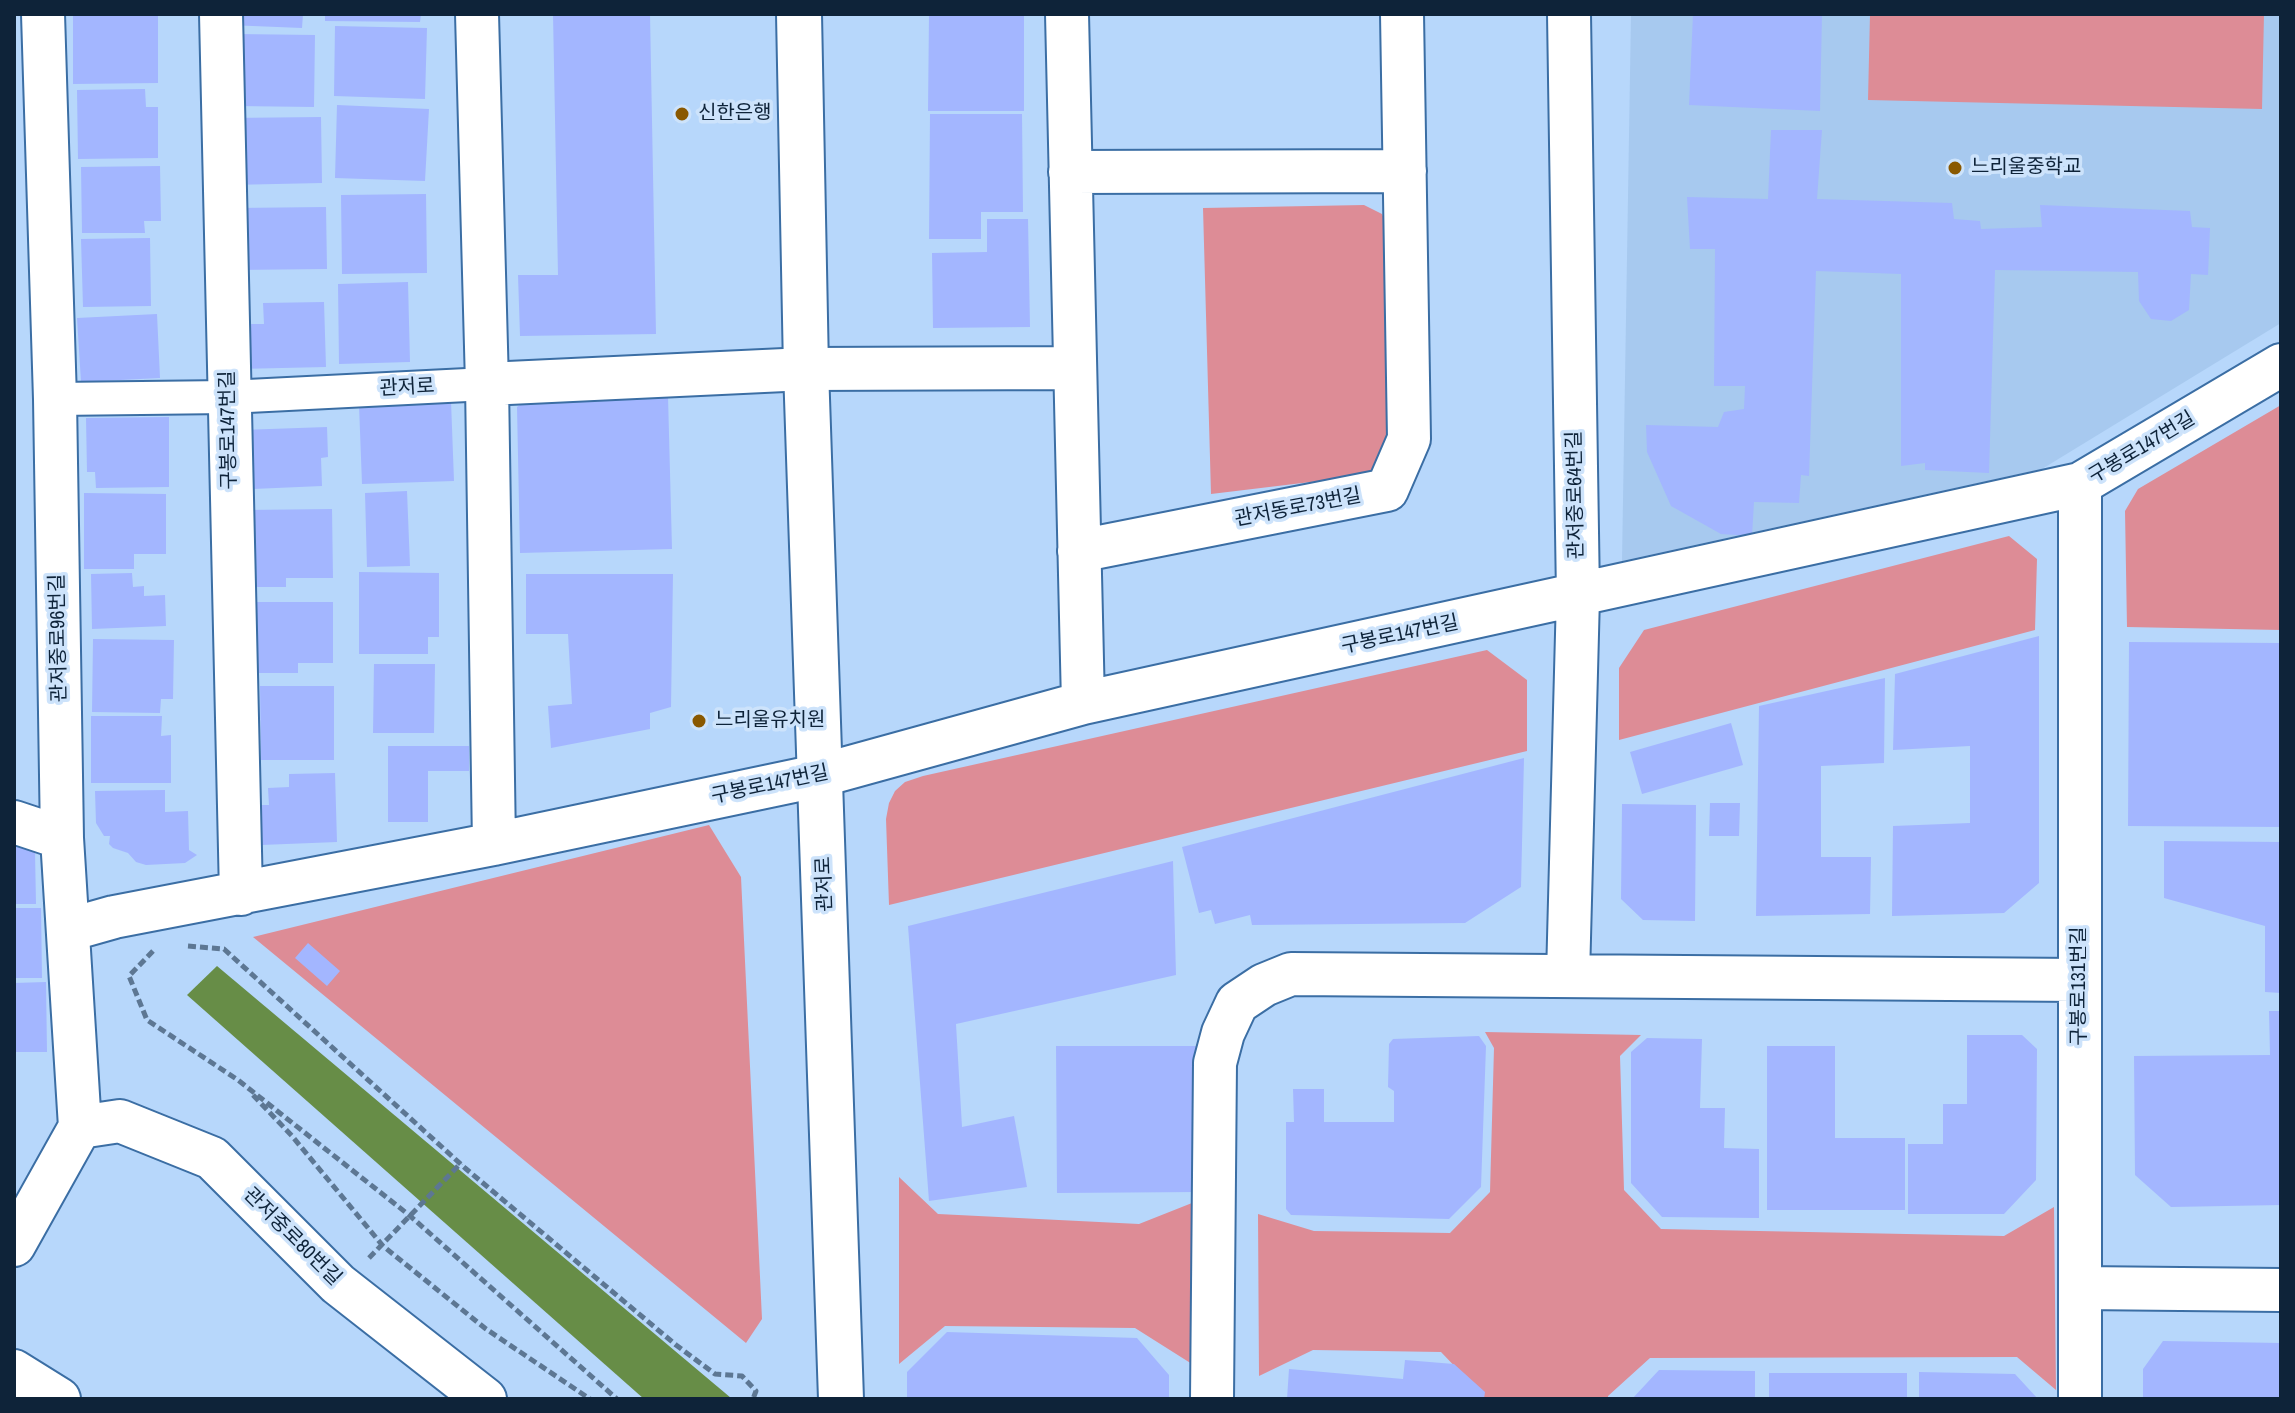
<!DOCTYPE html>
<html>
<head>
<meta charset="utf-8">
<style>
  body { margin:0 }
  #map { position:relative; width:2295px; height:1413px; overflow:hidden; background:#b7d7fb; font-family:"Archivo Narrow",sans-serif }
  canvas { display:block }
  .frame { position:absolute; inset:0; border:16px solid #0e2339; pointer-events:none }
</style>
</head>
<body>
<div id="map">
<canvas width="2295" height="1413"></canvas>
<div class="frame"></div>
</div>
<script>
const ctx = document.querySelector('canvas').getContext('2d');
ctx.lineJoin = 'round';
function fill(path, color) { ctx.fillStyle = color; ctx.fill(path, 'evenodd'); }
const poly = rows => new Path2D(rows.map(r => 'M' + r).join(''));
function strokePath(path, color, width, dash) { ctx.strokeStyle = color; ctx.lineWidth = width; ctx.lineCap = dash ? 'butt' : 'round'; ctx.setLineDash(dash || []); ctx.stroke(path); }
function label(font, color, halo, rows, align = 'center') {
  ctx.font = font + ' "Archivo Narrow","Noto Sans KR",sans-serif'; ctx.lineWidth = 7; ctx.setLineDash([]); ctx.textBaseline = 'middle'; ctx.strokeStyle = halo; ctx.fillStyle = color; for (const [text, x, y, turn = 0] of rows) {
    ctx.save(); ctx.translate(x, y); ctx.rotate((+turn || 0) * Math.PI / 180); ctx.textAlign = isNaN(turn) ? turn : align; if (halo) ctx.strokeText(text, 0, 0); ctx.fillText(text, 0, 0); ctx.restore();
  }
}
const built = poly([
  [1631,14,2281,14,2281,323,2042,469,1622,561]
]);
const green = poly([
  [1870,14,2264,14,2262,109,1868,100],
  [1364,205,1382,214,1387,225,1398,433,1377,474,1211,494,1203,208],
  [2281,405,2281,630,2127,627,2125,511,2138,489],
  [2009,536,2037,559,2035,630,1619,740,1619,668,1644,630],
  [1487,650,1527,680,1527,751,889,905,886,819,889,803,895,791,905,782,923,776],
  [709,825,741,877,762,1319,746,1343,253,937],
  [1485,1032,1641,1035,1620,1056,1624,1190,1661,1229,2004,1236,2054,1207,2056,1390,2017,1357,1650,1358,1608,1396,1608,1399,1486,1399,1441,1352,1313,1350,1259,1376,1258,1214,1314,1231,1450,1233,1490,1192,1494,1048],
  [899,1177,938,1214,1139,1224,1192,1203,1192,1364,1135,1328,945,1326,899,1364]
]);
const water = poly([
  [217,966,731,1398,731,1399,644,1399,187,995]
]);
const building = poly([
  [73,14,158,14,158,83,73,84],
  [228,14,303,14,302,28,228,25],
  [325,14,421,14,420,22,325,21],
  [553,14,650,14,656,334,520,336,518,275,558,275],
  [929,14,1024,14,1024,111,928,111],
  [1693,14,1822,14,1820,111,1689,105],
  [335,26,427,28,425,99,334,96],
  [236,34,315,35,314,107,236,106],
  [145,89,146,107,158,107,158,158,78,159,77,90],
  [337,105,429,109,425,181,335,178],
  [930,114,1022,114,1023,212,981,212,981,239,929,239],
  [321,117,322,183,230,185,228,118],
  [1771,130,1822,130,1817,199,1952,203,1954,219,1980,221,1981,229,2042,227,2040,205,2190,211,2192,227,2210,228,2208,275,2191,274,2189,310,2171,321,2151,319,2139,301,2138,272,1995,270,1989,473,1925,470,1925,463,1901,466,1901,274,1816,271,1809,476,1801,475,1799,503,1754,502,1752,536,1721,534,1671,506,1647,452,1646,425,1718,427,1724,412,1744,409,1745,386,1714,386,1715,249,1690,249,1687,197,1768,199],
  [160,166,161,221,144,221,145,233,82,233,81,167],
  [426,194,427,273,342,274,341,195],
  [326,207,327,269,235,270,235,208],
  [987,219,1028,219,1030,327,933,328,932,253,987,252],
  [150,238,151,306,83,307,81,239],
  [408,282,410,362,339,364,338,284],
  [324,302,326,367,238,369,237,324,264,324,263,303],
  [157,314,160,378,81,382,77,318],
  [668,396,672,549,520,553,517,407,528,399],
  [451,401,454,481,362,484,359,405],
  [169,417,169,487,96,488,95,472,87,472,86,418],
  [327,427,328,457,321,458,322,486,253,489,252,458,241,430],
  [407,491,410,566,367,567,365,493],
  [84,493,166,494,166,554,134,554,134,569,84,569],
  [332,509,333,578,286,578,286,587,245,587,245,510],
  [359,572,439,573,439,637,428,637,428,654,359,654],
  [132,573,133,587,144,586,144,596,165,595,166,626,92,629,91,574],
  [526,574,673,574,671,707,650,713,650,729,551,748,548,706,572,704,568,634,526,634],
  [254,602,333,602,333,663,298,663,298,673,255,673],
  [2039,636,2039,883,2004,913,1892,916,1893,826,1970,823,1970,746,1893,750,1895,674],
  [93,639,174,640,173,699,161,699,160,713,92,712],
  [2129,642,2281,643,2281,827,2128,826],
  [374,664,435,664,434,733,373,733],
  [1885,678,1884,763,1821,766,1821,857,1871,857,1870,914,1756,916,1759,706],
  [260,686,334,686,334,760,261,760],
  [91,716,162,716,161,736,171,735,171,783,91,783],
  [1731,723,1743,765,1642,794,1630,752],
  [388,746,469,746,469,771,428,771,428,822,388,822],
  [1524,758,1521,887,1465,923,1252,925,1250,915,1215,924,1211,910,1199,913,1182,847],
  [335,773,337,842,261,845,248,837,247,805,269,805,268,788,289,787,289,774],
  [165,790,165,812,188,811,189,850,197,855,185,863,146,865,136,862,128,853,113,848,109,844,110,836,104,836,96,823,95,791],
  [1710,803,1740,803,1739,836,1709,836],
  [1622,804,1696,805,1695,921,1643,920,1621,899],
  [14,839,35,852,36,904,14,904],
  [2164,841,2281,842,2281,993,2265,992,2265,926,2164,898],
  [1173,861,1176,975,956,1024,962,1127,1014,1116,1027,1187,929,1201,908,926],
  [14,908,41,908,42,978,14,978],
  [308,943,340,971,327,986,295,958],
  [46,982,47,1052,14,1052,14,983],
  [2269,1011,2281,1011,2281,1205,2171,1207,2135,1175,2134,1056,2270,1055],
  [1967,1035,2022,1035,2037,1049,2036,1180,2004,1214,1908,1214,1908,1144,1943,1144,1943,1104,1967,1104],
  [1479,1036,1486,1046,1481,1187,1449,1219,1291,1215,1286,1209,1286,1122,1294,1122,1293,1089,1324,1089,1324,1122,1394,1122,1394,1091,1388,1087,1389,1044,1393,1039],
  [1647,1038,1702,1039,1700,1108,1725,1108,1724,1148,1759,1149,1759,1218,1662,1217,1631,1183,1631,1052],
  [1056,1046,1197,1046,1198,1192,1057,1193],
  [1767,1046,1835,1046,1835,1138,1905,1138,1905,1210,1767,1210],
  [947,1332,1137,1338,1169,1375,1169,1399,907,1399,907,1372],
  [2163,1341,2281,1343,2281,1399,2143,1399,2143,1369],
  [1405,1360,1454,1364,1485,1392,1484,1399,1287,1399,1289,1369,1403,1379],
  [1659,1370,1755,1371,1755,1399,1632,1399],
  [1919,1372,2015,1374,2038,1399,1919,1399],
  [1769,1373,1907,1373,1907,1399,1769,1399]
]);
const path = poly([
  [188,946,224,949,465,1168,676,1345,715,1374,742,1376,756,1391,753,1399],
  [153,951,129,976,147,1020,238,1080,409,1215,617,1399],
  [253,1095,292,1136,383,1246,486,1329,590,1399],
  [369,1258,461,1163]
]);
const pedestrian = poly([
  [55,399,228,397,487,384]
]);
const minor = poly([
  [221,14,241,894],
  [477,14,487,384,494,844],
  [1067,14,1083,703],
  [1070,172,1405,171],
  [487,384,806,369,1074,368],
  [1079,551,1387,490,1409,439,1402,14],
  [14,822,62,838],
  [68,930,114,917,494,844,822,775,1083,703,2080,484,2281,365],
  [1568,976,1578,596,1569,14],
  [80,1127,120,1121,212,1158,338,1284,485,1399],
  [14,1245,80,1127,62,838,55,399,43,14],
  [2081,1288,2281,1290],
  [14,1371,59,1399],
  [1212,1399,1215,1063,1223,1033,1237,1003,1264,985,1291,974,2080,980],
  [2080,1399,2080,484]
]);
const tertiary = poly([
  [799,14,806,369,841,1399]
]);
const markers = [
  [682,114,8,"#895800"],
  [1955,168,8,"#895800"],
  [699,721,8,"#895800"]
];
const poiNames = [
  ["신한은행",698,114],
  ["느리울중학교",1971,168],
  ["느리울유치원",715,721]
];
const streetNames = [
  ["관저로",407,388,-3],
  ["구봉로147번길",229,430,-91],
  ["구봉로147번길",2142,448,-31],
  ["관저중로64번길",1576,495,-91],
  ["관저동로73번길",1298,508,-11],
  ["구봉로147번길",1400,635,-12],
  ["관저중로96번길",59,638,-91],
  ["구봉로147번길",770,785,-12],
  ["관저로",825,884,-92],
  ["구봉로131번길",2080,986,-90],
  ["관저중로80번길",292,1237,45]
];
fill(built, '#a7c9ef');
fill(green, '#dd8c96');
fill(water, '#678d47');
fill(building, '#a3b6ff');
strokePath(pedestrian, '#3b6ea4', 36);
strokePath(minor, '#3b6ea4', 46);
strokePath(tertiary, '#3b6ea4', 48);
strokePath(path, '#5d7793', 5, [8, 4]);
strokePath(pedestrian, '#fff', 32);
strokePath(minor, '#fff', 42);
strokePath(tertiary, '#fff', 44);
for (const [x, y, r, color] of markers) { const dot = new Path2D(); dot.arc(x, y, r, 0, 2 * Math.PI); ctx.fillStyle = color; ctx.fill(dot); strokePath(dot, '#cde3fb', 3); }
label('20px', '#0e2339', '#cde3fb', poiNames, 'left');
label('20px', '#0e2339', '#cde3fb', streetNames);
</script>
</body>
</html>
